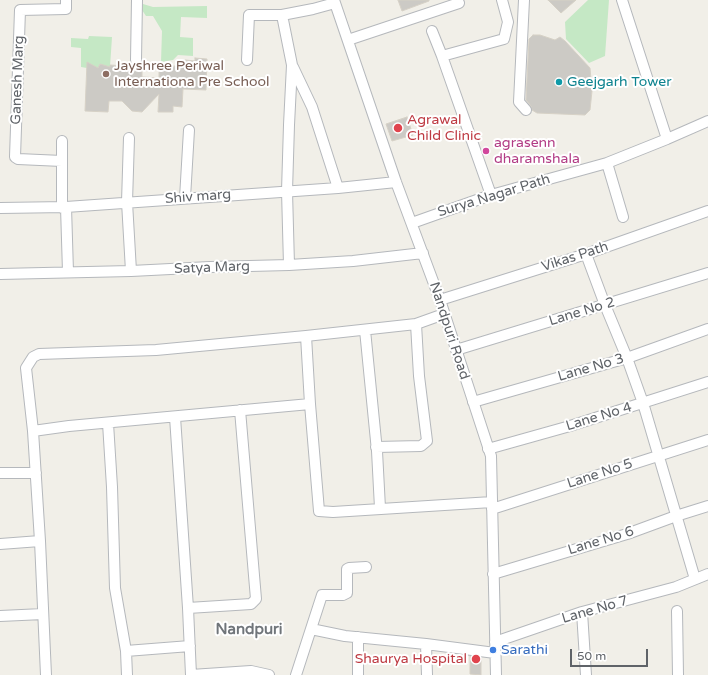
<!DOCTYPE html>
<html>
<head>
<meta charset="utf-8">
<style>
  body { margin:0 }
  #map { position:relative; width:708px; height:675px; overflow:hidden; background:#f1efe8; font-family:"Varela Round",sans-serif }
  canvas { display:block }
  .scale { position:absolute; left:570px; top:649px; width:78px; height:18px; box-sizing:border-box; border:2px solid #5f6368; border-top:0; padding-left:5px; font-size:12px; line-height:14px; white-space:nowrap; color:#5f6368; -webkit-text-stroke:3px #fff; paint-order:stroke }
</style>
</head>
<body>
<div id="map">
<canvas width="708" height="675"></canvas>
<div class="scale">50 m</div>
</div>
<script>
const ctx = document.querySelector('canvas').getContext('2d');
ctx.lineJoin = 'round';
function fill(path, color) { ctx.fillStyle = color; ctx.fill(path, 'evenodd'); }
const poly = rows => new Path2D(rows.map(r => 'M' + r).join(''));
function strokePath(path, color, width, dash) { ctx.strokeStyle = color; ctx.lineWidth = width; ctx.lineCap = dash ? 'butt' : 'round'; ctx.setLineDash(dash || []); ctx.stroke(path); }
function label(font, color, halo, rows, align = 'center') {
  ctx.font = font + ' "Varela Round",sans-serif'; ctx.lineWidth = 4; ctx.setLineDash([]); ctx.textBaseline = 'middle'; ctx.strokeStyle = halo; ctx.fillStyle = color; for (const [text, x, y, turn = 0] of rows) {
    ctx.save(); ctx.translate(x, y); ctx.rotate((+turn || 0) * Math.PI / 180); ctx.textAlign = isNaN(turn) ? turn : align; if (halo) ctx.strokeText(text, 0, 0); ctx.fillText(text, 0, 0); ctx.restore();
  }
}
const green = poly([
  [588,0,609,0,605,56,589,63,566,39,565,22],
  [143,4,153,7,207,6,207,18,181,17,180,37,193,38,193,56,178,55,173,60,161,62,162,31,153,16,146,16,142,10],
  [89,36,112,37,110,67,105,67,100,64,98,70,88,65,87,68,81,67,81,48,71,47,71,38,88,39]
]);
const building = poly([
  [398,0,429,0,429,1,402,11,398,0],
  [548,0,576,0,561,13,548,0],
  [533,35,540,35,555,40,560,37,565,41,590,68,592,91,590,110,585,115,537,113,532,110,531,106,526,100,529,39,533,35],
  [195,58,207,59,206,90,183,89,182,107,173,106,173,112,158,112,159,94,142,112,132,111,122,101,109,101,108,112,85,111,87,62,98,68,100,64,110,67,110,65,142,67,142,77,159,78,159,69,169,70,169,66,181,66,185,60,195,61,195,58],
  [407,117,413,135,392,141,386,124,407,117],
  [470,656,481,658,481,675,470,674,470,656]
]);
const minor = poly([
  [334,0,396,182,440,300,491,456,496,675],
  [524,0,519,102,526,110],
  [622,0,667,139],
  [432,31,442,56],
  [348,40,459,3],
  [136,60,137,0],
  [247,60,249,15,282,15],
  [293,67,312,107,338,188],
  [129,138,127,202,131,271],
  [62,161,18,159,15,157,20,10,66,9,66,0],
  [607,163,623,217],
  [491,195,442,56,504,39,508,22,502,0],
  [185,198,189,130],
  [66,207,68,272],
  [0,208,66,207,338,188,396,182],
  [62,208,62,141],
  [412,223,491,195,607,163,667,139,708,121],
  [586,254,605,305,627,358,643,403,695,579],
  [289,265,287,191,289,125,292,65,282,15,313,9,335,3],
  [0,274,131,271,210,267,289,265,353,261,423,253],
  [440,300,586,254,708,211],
  [365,330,377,451,380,508],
  [306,336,310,404,319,511,333,512,492,502],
  [456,350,708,273],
  [473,402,627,358,708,329],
  [310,404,69,426,33,431,26,368,33,357,39,354,156,350,306,336,416,324,444,314],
  [175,417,188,608],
  [108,423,112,487,115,588,126,651,127,675],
  [33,431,40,541,46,675],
  [376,447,421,446,427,441,419,376,416,324],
  [488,449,570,426,708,382],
  [0,473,36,473],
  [492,509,708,440],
  [0,544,40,541],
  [493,574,627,534,676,516,708,506],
  [677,611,678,675],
  [582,612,586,675],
  [0,616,43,614],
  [311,629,345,636,426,644,495,653],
  [358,637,358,675],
  [495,642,582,612,676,587,708,574],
  [426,644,427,675],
  [126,651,190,646],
  [191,675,188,608,251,604,256,599,240,410],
  [191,675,251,671,269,675],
  [296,675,322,595,343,595,347,593,347,569,349,568,366,567]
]);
const markers = [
  [106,74,4,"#8d6e63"],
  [559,82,4,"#0f9aa8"],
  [398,128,5,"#e0444e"],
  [486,151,4,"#d1479c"],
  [493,650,4,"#3f7fe0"],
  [476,659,5,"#e0444e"]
];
const educationNames = [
  ["Jayshree Periwal",114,66],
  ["Internationa Pre School",114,82]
];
const streetNames = [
  ["Ganesh Marg",18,80,-88],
  ["Surya Nagar Path",494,196,-17],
  ["Shiv marg",198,197,-4],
  ["Vikas Path",575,257,-18],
  ["Satya Marg",212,268,-2],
  ["Lane No 2",582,312,-17],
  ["Nandpuri Road",449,331,72],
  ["Lane No 3",591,368,-16],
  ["Lane No 4",599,417,-17],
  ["Lane No 5",600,474,-18],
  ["Lane No 6",601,541,-17],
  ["Lane No 7",595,610,-16]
];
const cultureNames = [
  ["Geejgarh Tower",567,82]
];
const healthNames = [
  ["Agrawal",407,120],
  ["Child Clinic",407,136],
  ["Shaurya Hospital",467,659,"right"]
];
const hotelNames = [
  ["agrasenn",494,143],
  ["dharamshala",494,159]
];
const shopNames = [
  ["Sarathi",501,650]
];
const neighbourhoodNames = [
  ["Nandpuri",249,630]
];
fill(green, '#c5e8c5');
fill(building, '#cccac5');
strokePath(building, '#d6d1c6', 1);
strokePath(minor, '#b5b8bc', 12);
strokePath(minor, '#fff', 10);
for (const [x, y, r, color] of markers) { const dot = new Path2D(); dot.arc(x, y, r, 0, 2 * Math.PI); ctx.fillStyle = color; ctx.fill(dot); strokePath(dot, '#fff', 1.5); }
label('14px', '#785e54', '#fff', educationNames, 'left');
label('14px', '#5f6368', '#fff', streetNames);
label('14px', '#0d838f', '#fff', cultureNames, 'left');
label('14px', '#be3a42', '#fff', healthNames, 'left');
label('14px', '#b23c85', '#fff', hotelNames, 'left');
label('14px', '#366cbe', '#fff', shopNames, 'left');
label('bold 15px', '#70757a', '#fff', neighbourhoodNames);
</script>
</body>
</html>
